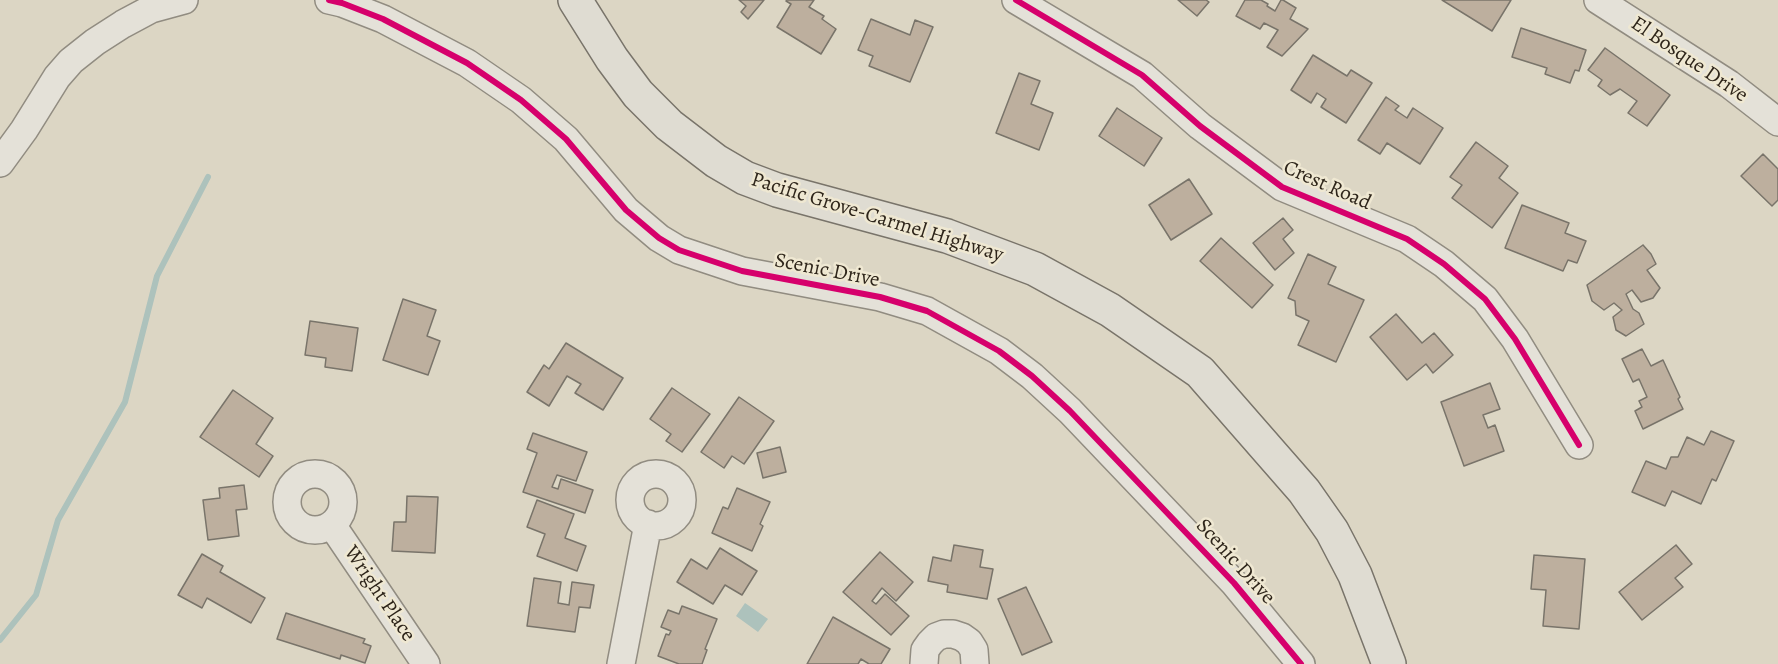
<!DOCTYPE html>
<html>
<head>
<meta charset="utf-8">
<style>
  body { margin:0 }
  canvas { display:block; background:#dcd6c4 }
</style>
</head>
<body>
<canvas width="1778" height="664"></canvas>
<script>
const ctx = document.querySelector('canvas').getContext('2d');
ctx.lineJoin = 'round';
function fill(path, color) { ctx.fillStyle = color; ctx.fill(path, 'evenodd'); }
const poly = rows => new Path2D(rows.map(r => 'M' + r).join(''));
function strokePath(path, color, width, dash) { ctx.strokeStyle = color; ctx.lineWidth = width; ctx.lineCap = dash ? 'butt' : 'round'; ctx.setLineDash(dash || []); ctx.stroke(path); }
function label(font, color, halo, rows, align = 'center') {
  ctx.font = font + ' Alegreya,serif'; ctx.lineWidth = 5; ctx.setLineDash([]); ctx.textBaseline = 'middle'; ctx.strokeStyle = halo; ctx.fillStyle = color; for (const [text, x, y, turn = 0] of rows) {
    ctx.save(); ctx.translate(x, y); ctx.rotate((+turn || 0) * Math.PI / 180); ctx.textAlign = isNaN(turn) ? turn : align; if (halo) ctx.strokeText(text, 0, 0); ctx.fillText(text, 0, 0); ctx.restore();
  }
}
const water = poly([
  [745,603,768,619,758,632,736,616]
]);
const stream = poly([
  [0,640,36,595,58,520,125,402,157,276,208,177]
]);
const building = poly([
  [739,0,764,0,748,19,741,12,746,6,739,0],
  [787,0,814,0,809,7,824,16,822,19,836,29,821,54,777,27,791,4,786,1,787,0],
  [1178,0,1206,0,1209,2,1197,16,1178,0],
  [1245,0,1261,0,1268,4,1267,6,1275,11,1281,0,1283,0,1296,8,1290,19,1308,29,1282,56,1267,47,1278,30,1264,23,1260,29,1236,16,1245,0],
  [1442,0,1511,0,1492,31,1442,0],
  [871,19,910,35,915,20,933,27,910,82,869,66,873,56,858,50,871,19],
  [1521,28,1586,50,1579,71,1575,70,1570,83,1545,74,1547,68,1512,57,1521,28],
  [1605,48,1670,95,1647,126,1628,113,1637,101,1620,89,1610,95,1598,86,1602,80,1588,70,1605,48],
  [1313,55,1347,76,1351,70,1372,83,1346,123,1321,107,1326,99,1317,93,1311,103,1291,90,1313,55],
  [1019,73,1040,81,1031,104,1053,113,1039,150,996,133,1019,73],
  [1386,97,1399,106,1395,110,1407,118,1413,108,1443,128,1420,164,1387,143,1380,154,1358,140,1386,97],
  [1117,108,1162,138,1144,166,1099,136,1117,108],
  [1476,142,1508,166,1499,178,1518,193,1492,228,1452,198,1462,185,1450,177,1476,142],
  [1763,154,1778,169,1778,200,1772,206,1741,176,1763,154],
  [1189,179,1212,214,1171,240,1149,205,1189,179],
  [1522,205,1569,223,1565,233,1586,241,1577,263,1568,260,1563,271,1505,248,1522,205],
  [1283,218,1293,230,1283,239,1294,253,1275,270,1253,243,1283,218],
  [1221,238,1273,285,1252,308,1200,261,1221,238],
  [1643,245,1651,254,1656,264,1647,270,1660,288,1653,298,1641,302,1632,290,1626,294,1633,309,1639,313,1644,324,1626,336,1616,330,1613,317,1622,310,1614,303,1604,310,1592,301,1587,285,1643,245],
  [1308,254,1336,267,1328,284,1364,300,1336,362,1298,345,1309,321,1296,315,1295,301,1288,298,1308,254],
  [403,299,436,310,427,336,440,341,428,375,383,360,403,299],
  [1396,314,1422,343,1434,333,1453,355,1433,373,1426,364,1407,380,1370,337,1396,314],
  [310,321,358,328,352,371,325,367,326,358,305,355,310,321],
  [566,343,623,378,603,410,575,393,581,384,567,376,549,406,527,392,544,365,549,369,566,343],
  [1642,349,1651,366,1663,360,1680,397,1678,399,1683,409,1643,429,1635,411,1642,407,1639,401,1647,397,1639,379,1633,382,1622,359,1642,349],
  [1490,383,1500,409,1483,415,1488,428,1495,425,1504,451,1464,466,1441,402,1490,383],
  [672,388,710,414,682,452,666,441,671,434,650,419,672,388],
  [233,390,273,418,256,444,273,456,259,477,200,437,233,390],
  [739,397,774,421,744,464,732,456,724,468,701,452,739,397],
  [1711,431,1734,441,1716,481,1712,479,1701,504,1672,491,1665,506,1632,492,1646,461,1666,469,1671,457,1678,457,1687,437,1704,445,1711,431],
  [533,433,587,452,576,481,557,475,552,487,558,489,561,479,593,490,585,513,523,492,537,453,527,449,533,433],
  [780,447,786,472,763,478,757,453,780,447],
  [244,485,247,509,236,510,239,536,208,540,203,500,220,498,219,488,244,485],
  [737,488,770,502,760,524,763,526,752,551,712,533,723,507,728,509,737,488],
  [407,496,438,497,435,553,392,551,394,522,406,522,407,496],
  [537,500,574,514,565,538,586,546,577,571,537,556,545,534,527,527,537,500],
  [954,545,983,550,980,567,993,569,987,599,947,592,948,585,928,581,933,557,951,561,954,545],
  [1676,545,1692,564,1675,578,1683,587,1642,620,1619,592,1676,545],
  [720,548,757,571,742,595,725,585,713,604,677,582,691,559,707,569,720,548],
  [880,552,913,582,896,601,882,588,872,601,876,604,885,594,909,616,891,635,843,592,880,552],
  [202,554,223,566,220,572,265,598,251,623,207,598,202,608,178,595,202,554],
  [1534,555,1585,559,1579,629,1543,626,1546,590,1531,589,1534,555],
  [534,578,561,582,558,603,569,605,572,582,594,585,590,608,579,607,575,632,527,626,534,578],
  [1026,587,1052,642,1022,655,998,599,1026,587],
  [682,606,717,619,705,649,707,650,702,664,679,664,658,656,666,634,669,635,671,631,661,627,668,610,679,614,682,606],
  [286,613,365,639,363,643,371,646,365,663,341,655,340,659,277,639,286,613],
  [833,617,890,649,881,664,869,664,861,659,858,664,807,664,833,617]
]);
const minor = poly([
  [329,0,342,3,383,19,467,63,521,100,566,139,626,210,659,238,679,250,742,271,880,297,927,311,999,351,1032,376,1070,411,1234,583,1301,664],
  [1016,0,1142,75,1200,126,1282,187,1407,239,1444,264,1485,299,1515,339,1579,445],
  [1598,0,1729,84,1778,122],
  [0,163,24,130,57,77,71,61,95,42,123,24,151,9,184,0],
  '287 502a28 28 0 1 1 56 0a28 28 0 1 1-56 0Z',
  '630 500a26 26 0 1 1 52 0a26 26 0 1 1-52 0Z',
  [332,525,426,664],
  [621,664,648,524],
  [924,664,925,650,930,643,936,637,944,634,953,634,962,637,969,642,974,650,975,664]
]);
const major = poly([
  [575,0,612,59,638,94,669,125,716,161,745,178,777,190,947,236,1035,269,1110,310,1200,372,1304,491,1332,531,1355,575,1389,664]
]);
const cycleway = poly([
  [329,0,342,3,383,19,467,63,521,100,566,139,626,210,659,238,679,250,742,271,880,297,927,311,999,351,1032,376,1070,411,1234,583,1301,664],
  [1016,0,1142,75,1200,126,1282,187,1407,239,1444,264,1485,299,1515,339,1579,445]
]);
const streetNames = [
  ["El Bosque Drive",1689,60,34],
  ["Crest Road",1327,186,24],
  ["Pacific Grove-Carmel Highway",877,218,17],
  ["Scenic Drive",827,271,11],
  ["Scenic Drive",1235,562,48],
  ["Wright Place",379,594,56]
];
fill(water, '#adc2bc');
strokePath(stream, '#adc2bc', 6);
fill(building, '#bdaf9e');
strokePath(building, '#79746a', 1.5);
strokePath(minor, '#918c81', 30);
strokePath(major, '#79746a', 36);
strokePath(minor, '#e4e1d8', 27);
strokePath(major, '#dfdcd2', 33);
strokePath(cycleway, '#d6006c', 6);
label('21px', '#2e251a', '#efe8d2', streetNames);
</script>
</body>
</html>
